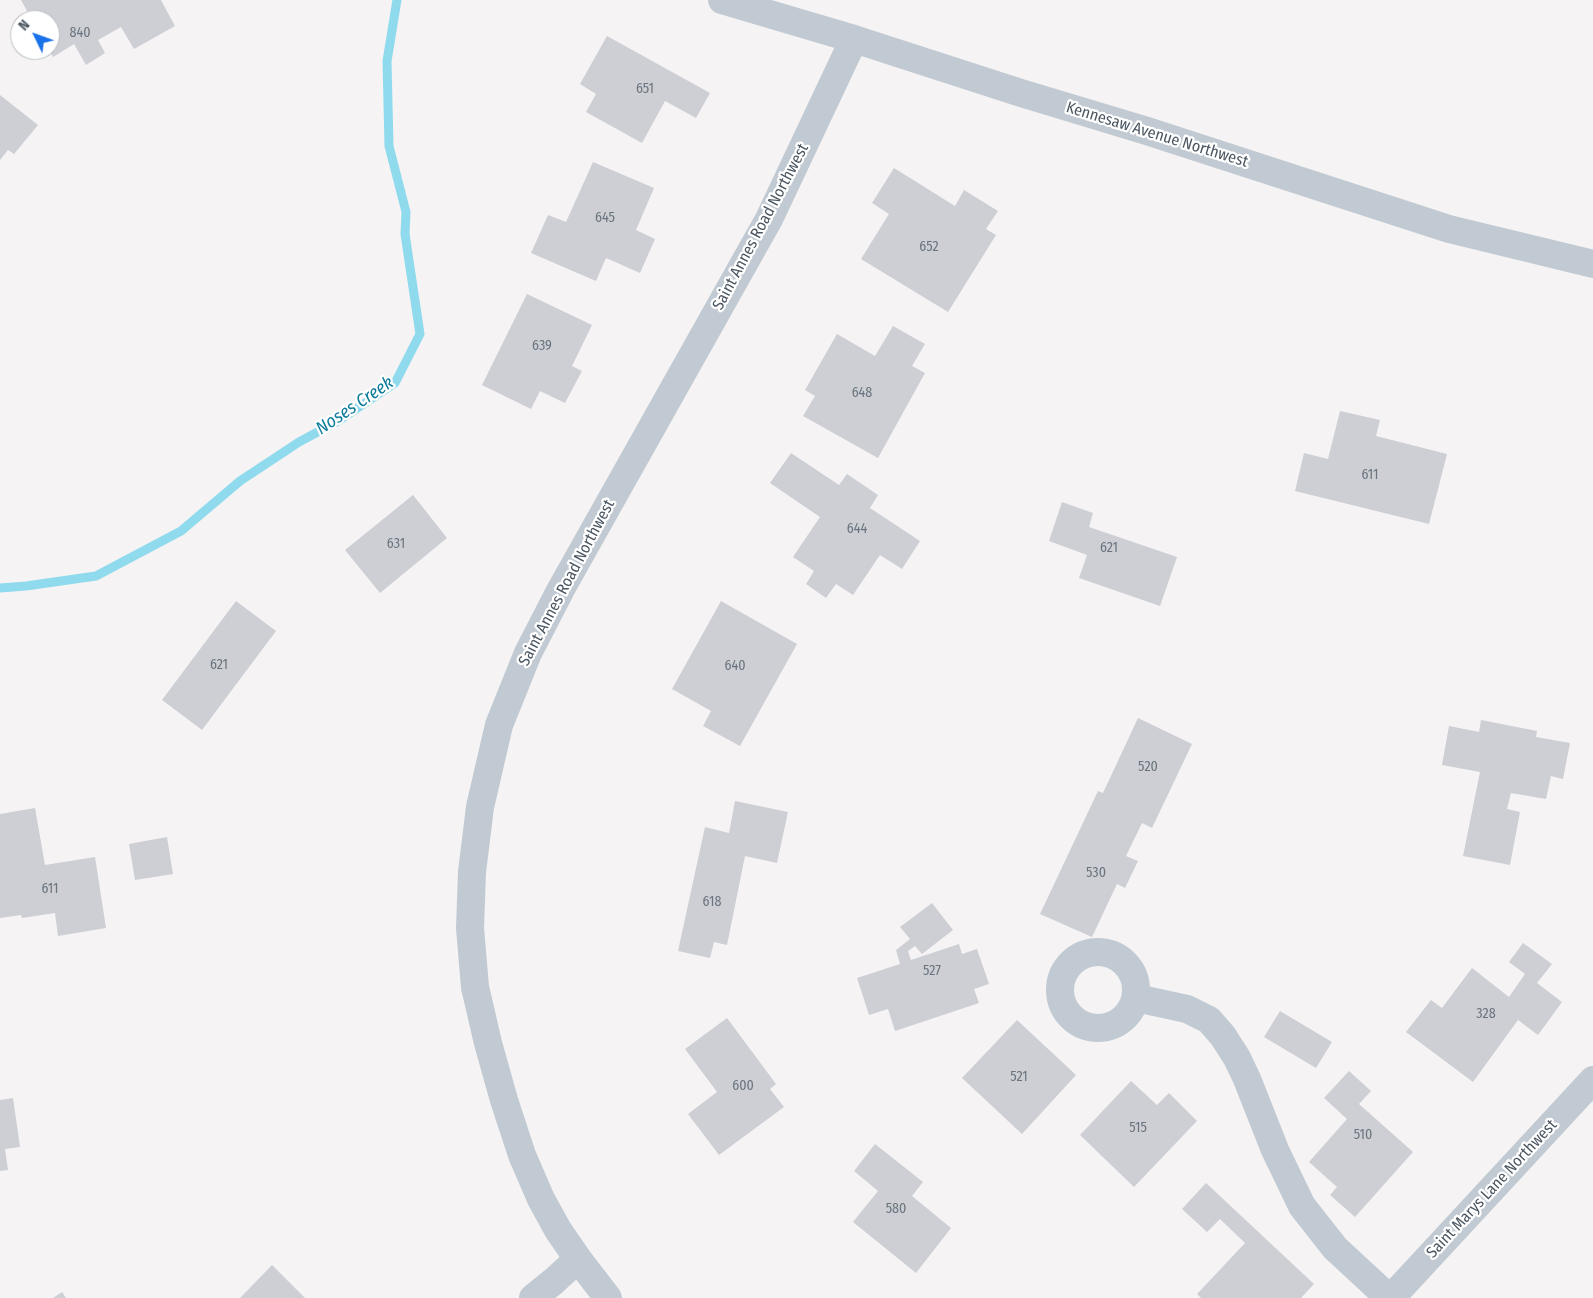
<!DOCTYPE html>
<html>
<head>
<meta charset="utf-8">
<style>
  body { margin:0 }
  #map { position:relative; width:1593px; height:1298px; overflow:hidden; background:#f5f3f3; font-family:"Fira Sans Condensed",sans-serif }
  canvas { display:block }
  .north { position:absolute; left:10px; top:10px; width:50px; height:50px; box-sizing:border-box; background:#fff; border:1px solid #b7bbc0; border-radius:50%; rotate:312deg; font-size:14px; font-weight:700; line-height:20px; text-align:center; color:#4a5661 }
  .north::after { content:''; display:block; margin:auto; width:18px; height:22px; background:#1a73e8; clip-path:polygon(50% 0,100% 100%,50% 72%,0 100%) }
</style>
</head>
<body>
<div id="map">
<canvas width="1593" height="1298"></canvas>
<div class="north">N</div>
</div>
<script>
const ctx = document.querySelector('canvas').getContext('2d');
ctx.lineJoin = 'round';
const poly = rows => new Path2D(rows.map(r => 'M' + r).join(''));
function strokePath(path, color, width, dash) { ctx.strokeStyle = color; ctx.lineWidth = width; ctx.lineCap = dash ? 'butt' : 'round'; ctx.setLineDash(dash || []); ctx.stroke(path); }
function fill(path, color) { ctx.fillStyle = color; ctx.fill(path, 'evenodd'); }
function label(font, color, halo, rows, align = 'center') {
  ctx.font = font + ' "Fira Sans Condensed",sans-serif'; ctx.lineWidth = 4.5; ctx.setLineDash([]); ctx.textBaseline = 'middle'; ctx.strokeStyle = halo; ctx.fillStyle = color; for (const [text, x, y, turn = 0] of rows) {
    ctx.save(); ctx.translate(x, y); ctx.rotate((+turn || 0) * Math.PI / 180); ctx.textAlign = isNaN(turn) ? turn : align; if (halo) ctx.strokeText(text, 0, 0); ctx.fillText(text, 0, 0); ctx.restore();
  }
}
const stream = poly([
  [0,588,26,586,96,576,181,531,240,481,299,442,338,421,395,383,420,334,405,234,406,212,389,146,387,61,397,0]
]);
const building = poly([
  [21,0,161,0,175,26,134,49,121,27,98,40,105,53,86,65,74,44,53,57,49,50,50,20,32,20],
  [607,36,710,93,696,118,665,101,642,143,586,112,596,94,580,84],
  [0,95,38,125,14,154,8,150,0,160],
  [593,162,654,188,636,230,655,239,640,273,606,258,596,281,531,253,548,215,566,222],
  [894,168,955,206,964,190,998,211,986,229,996,235,948,312,861,259,889,214,872,203],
  [527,294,592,325,572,366,582,371,565,403,540,391,531,409,482,385],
  [893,326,925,344,912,366,925,373,878,458,803,416,815,396,805,390,837,334,875,356],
  [1340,411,1380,420,1376,436,1447,454,1429,524,1295,491,1304,453,1328,459],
  [791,453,839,485,847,474,878,495,870,508,920,541,902,569,880,555,853,595,836,584,826,598,806,584,814,571,793,557,820,517,770,483],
  [413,495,447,538,380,593,345,550],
  [1062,502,1093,513,1089,527,1177,557,1160,606,1079,578,1087,555,1049,541],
  [236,601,276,631,202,730,162,700],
  [721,601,797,644,740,746,703,726,711,711,672,689],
  [1138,718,1192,744,1152,828,1142,823,1126,856,1138,861,1125,888,1117,884,1092,937,1040,914,1098,791,1103,793],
  [1481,720,1537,731,1536,737,1570,743,1563,779,1551,776,1546,799,1511,793,1507,809,1520,812,1510,865,1463,856,1480,772,1442,765,1449,726,1479,732],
  [735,801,788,812,777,863,745,856,727,945,714,942,710,958,678,951,705,827,729,833],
  [35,808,45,865,95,857,106,928,58,936,55,913,22,918,21,915,0,918,0,814],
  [167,837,173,874,135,880,129,844],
  [932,903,953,930,922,954,915,946,908,951,911,960,959,944,962,954,977,949,989,984,974,989,979,1003,895,1031,888,1009,869,1015,857,978,900,964,896,950,910,939,900,927],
  [1523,943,1552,964,1537,983,1562,1002,1538,1035,1518,1020,1473,1082,1406,1032,1431,1000,1442,1008,1472,968,1509,997,1525,974,1509,962],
  [1280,1011,1332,1042,1316,1068,1264,1037],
  [727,1018,776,1084,770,1089,784,1107,719,1155,688,1114,717,1092,685,1049],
  [1017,1020,1076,1075,1022,1134,962,1078],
  [1349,1071,1371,1091,1359,1104,1413,1152,1355,1217,1330,1195,1337,1187,1309,1162,1347,1119,1324,1098],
  [1131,1081,1157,1105,1169,1093,1197,1121,1134,1187,1080,1135],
  [13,1098,20,1147,5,1149,8,1170,0,1171,0,1100],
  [875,1144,923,1182,912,1196,951,1228,916,1273,853,1222,878,1191,854,1171],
  [1206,1183,1314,1284,1301,1298,1201,1298,1197,1294,1245,1243,1220,1219,1207,1232,1182,1209],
  [272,1265,305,1298,240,1298],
  [62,1292,66,1298,53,1298]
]);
const minor = poly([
  [722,0,854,39,1021,93,1147,131,1449,229,1593,264],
  '1060 990a38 38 0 1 1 76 0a38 38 0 1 1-76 0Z',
  [1136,998,1187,1009,1209,1020,1223,1036,1237,1058,1247,1079,1275,1150,1302,1206,1335,1248,1389,1298],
  [533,1298,554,1281,578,1259],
  [608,1298,578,1259,558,1230,541,1199,522,1155,504,1100,488,1043,475,987,470,928,472,872,480,807,499,725,528,653,561,589,769,219,854,39],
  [1391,1298,1593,1080]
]);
const numberNames = [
  ["840",80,33],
  ["651",645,89],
  ["645",605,218],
  ["652",929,247],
  ["639",542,346],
  ["648",862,393],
  ["611",1370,475],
  ["644",857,529],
  ["631",396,544],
  ["621",1109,548],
  ["621",219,665],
  ["640",735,666],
  ["520",1148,767],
  ["530",1096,873],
  ["611",50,889],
  ["618",712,902],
  ["527",932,971],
  ["328",1486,1014],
  ["521",1019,1077],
  ["600",743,1086],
  ["515",1138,1128],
  ["510",1363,1135],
  ["580",896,1209]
];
const streetNames = [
  ["Kennesaw Avenue Northwest",1157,135,17],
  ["Saint Annes Road Northwest",761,227,-62],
  ["Saint Annes Road Northwest",567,583,-62],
  ["Saint Marys Lane Northwest",1492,1189,-47]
];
const waterNames = [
  ["Noses Creek",355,406,-34]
];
strokePath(stream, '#90daee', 9);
fill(building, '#cdcfd5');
strokePath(minor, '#c1cad2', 28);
label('14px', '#6b747e', null, numberNames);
label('16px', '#4a5661', '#fff', streetNames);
label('italic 18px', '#0c7c9b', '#fff', waterNames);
</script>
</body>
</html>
